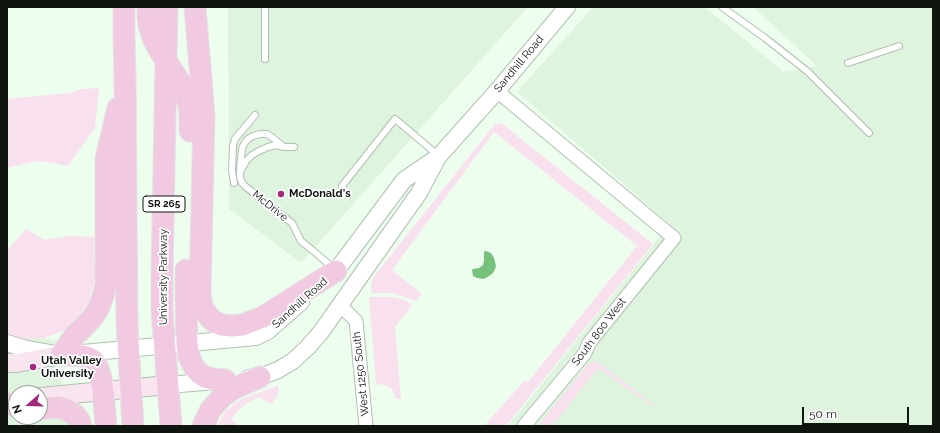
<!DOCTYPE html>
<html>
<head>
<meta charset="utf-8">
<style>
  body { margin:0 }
  #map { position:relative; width:940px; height:433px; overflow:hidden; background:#eefeee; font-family:Raleway,sans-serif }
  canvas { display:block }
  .frame { position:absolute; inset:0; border:8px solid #0f150f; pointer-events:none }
  .north { position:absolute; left:8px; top:385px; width:40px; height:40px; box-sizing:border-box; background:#fff; border:1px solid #9fa19f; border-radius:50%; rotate:250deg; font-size:11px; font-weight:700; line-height:16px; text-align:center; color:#0f150f }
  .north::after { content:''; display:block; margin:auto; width:14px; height:18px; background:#a3287e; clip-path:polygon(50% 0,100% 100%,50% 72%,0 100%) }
  .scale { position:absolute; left:802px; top:407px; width:107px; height:18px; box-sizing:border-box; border:2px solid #0f150f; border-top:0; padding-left:5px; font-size:12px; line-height:14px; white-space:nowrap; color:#0f150f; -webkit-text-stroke:3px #fff; paint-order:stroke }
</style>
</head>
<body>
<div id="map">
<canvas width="940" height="433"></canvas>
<div class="frame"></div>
<div class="north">N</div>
<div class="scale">50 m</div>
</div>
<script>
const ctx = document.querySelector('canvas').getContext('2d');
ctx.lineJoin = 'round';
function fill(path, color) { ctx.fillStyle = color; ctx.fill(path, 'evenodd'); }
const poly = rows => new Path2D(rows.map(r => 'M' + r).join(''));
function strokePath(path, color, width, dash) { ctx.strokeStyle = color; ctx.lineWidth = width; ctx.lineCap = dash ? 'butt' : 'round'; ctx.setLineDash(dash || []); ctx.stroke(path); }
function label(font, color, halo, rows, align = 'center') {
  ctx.font = font + ' Raleway,sans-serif'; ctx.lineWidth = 3.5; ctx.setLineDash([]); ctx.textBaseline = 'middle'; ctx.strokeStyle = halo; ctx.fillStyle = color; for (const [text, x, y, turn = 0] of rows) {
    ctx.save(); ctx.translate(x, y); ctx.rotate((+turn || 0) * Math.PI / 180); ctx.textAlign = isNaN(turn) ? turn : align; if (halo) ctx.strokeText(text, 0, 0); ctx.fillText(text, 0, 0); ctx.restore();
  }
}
const built = poly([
  [228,7,528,7,301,263,229,209],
  [593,7,705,7,784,72,817,66,753,7,933,7,933,426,508,426,670,224,517,92],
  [7,335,56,340,68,426,7,426],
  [16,393,40,393,40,417,16,417]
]);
const green = poly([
  [99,88,95,128,68,166,46,162,36,161,7,168,7,99,69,93,82,89],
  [501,123,653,244,506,426,484,426,524,381,528,382,637,246,494,132,392,270,422,294,416,301,393,293,372,293,371,288,372,279,495,124],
  [26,229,44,240,70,236,94,237,95,278,89,300,81,314,63,331,44,338,24,339,7,334,7,248,9,248],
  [369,297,391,297,405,300,412,305,395,327,401,399,396,399,392,389,385,385,376,384],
  [594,361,603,366,655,406,651,405,598,368,552,426,538,426,588,364],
  [278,386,279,392,273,402,271,403,269,403,259,397,247,403,238,411,231,419,239,426,218,426,221,419,225,412,238,401,244,398]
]);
const water = poly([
  [486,251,491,253,494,258,496,266,495,269,493,273,489,276,484,279,477,278,473,276,472,270,473,269,479,268,483,265,484,261,484,252]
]);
const service = poly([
  [722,7,765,38,807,71,869,133],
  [265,59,265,7],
  [848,63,899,46],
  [284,147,276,145,268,147,259,151,252,155,246,161,240,172,240,177,242,183,246,187,292,223,301,241,317,254,333,268],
  [240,168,242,149,244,144,248,139,253,136,260,134,267,134,273,138,284,147,294,147],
  [234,183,232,171,233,146,235,139,255,115],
  [342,186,395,119,439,156]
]);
const minor = poly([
  [497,91,674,238,589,343,585,353,524,426],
  [340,305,356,321,366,426]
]);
const tertiary = poly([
  [327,278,336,271,404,180,439,156,497,91,567,7],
  [7,343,23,348,61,355,256,337,268,331,301,302],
  [249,378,260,377,278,370,293,361,308,347,321,332,419,193,437,159],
  [168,385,216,381]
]);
const secondary = poly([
  [7,363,17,363,61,355],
  [40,397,168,385]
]);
const primary = poly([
  [124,7,124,37,125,76,127,325,133,426],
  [148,7,148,17,149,26,153,38,158,48,183,87,186,96,189,106,190,117,190,131],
  [167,7,162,275,162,311,171,426],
  [195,7,204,115,200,293,201,301,203,308,210,318,215,322,222,325,232,326,242,325,263,317,336,271],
  [186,270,186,297,187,344,189,357,193,365,198,372,205,377,213,379,225,380],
  [61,355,75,335,82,329,93,317,99,307,103,296,106,284,106,159,118,108],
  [61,355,83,356,89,358,94,361,98,368,101,378,103,391,106,426],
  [7,403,16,407],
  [40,409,59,407,67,410,75,415,79,420,81,426],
  [203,426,211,409,223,396,233,389,260,377]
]);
const markers = [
  [281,194,4,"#a3287e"],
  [33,367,4,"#a3287e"]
];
const shields = [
  [164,204,42]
];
const shieldNames = [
  ["SR 265",164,204]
];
const streetNames = [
  ["Sandhill Road",519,64,-50],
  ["McDrive",270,206,39],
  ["University Parkway",164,277,-90],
  ["Sandhill Road",300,303,-42],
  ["South 800 West",599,332,-53],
  ["West 1250 South",361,374,-96]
];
const poiNames = [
  ["McDonald's",289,194],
  ["Utah Valley",41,361],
  ["University",41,374]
];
fill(built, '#dff4df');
fill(green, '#f9e0ee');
fill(water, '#77c17c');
strokePath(service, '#b0c0b1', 8);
strokePath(minor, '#b0c0b1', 15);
strokePath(tertiary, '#b0c0b1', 18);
strokePath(secondary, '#b0c0b1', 20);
strokePath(primary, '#e2e3e2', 23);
strokePath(service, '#fff', 6);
strokePath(minor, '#fff', 13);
strokePath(tertiary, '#fff', 16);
strokePath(secondary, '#f8e5f0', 18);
strokePath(primary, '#f1cae2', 21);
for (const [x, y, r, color] of markers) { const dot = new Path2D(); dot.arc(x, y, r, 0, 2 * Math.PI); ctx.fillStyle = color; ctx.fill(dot); strokePath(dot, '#fff', 1.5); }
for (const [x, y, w] of shields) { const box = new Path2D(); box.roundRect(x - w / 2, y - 8, w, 16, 3); ctx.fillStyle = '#fff'; ctx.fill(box); strokePath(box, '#0f150f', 1); }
label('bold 10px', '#0f150f', null, shieldNames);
label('11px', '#0f150f', '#fff', streetNames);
label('bold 11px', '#0f150f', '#fff', poiNames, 'left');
</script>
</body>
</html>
